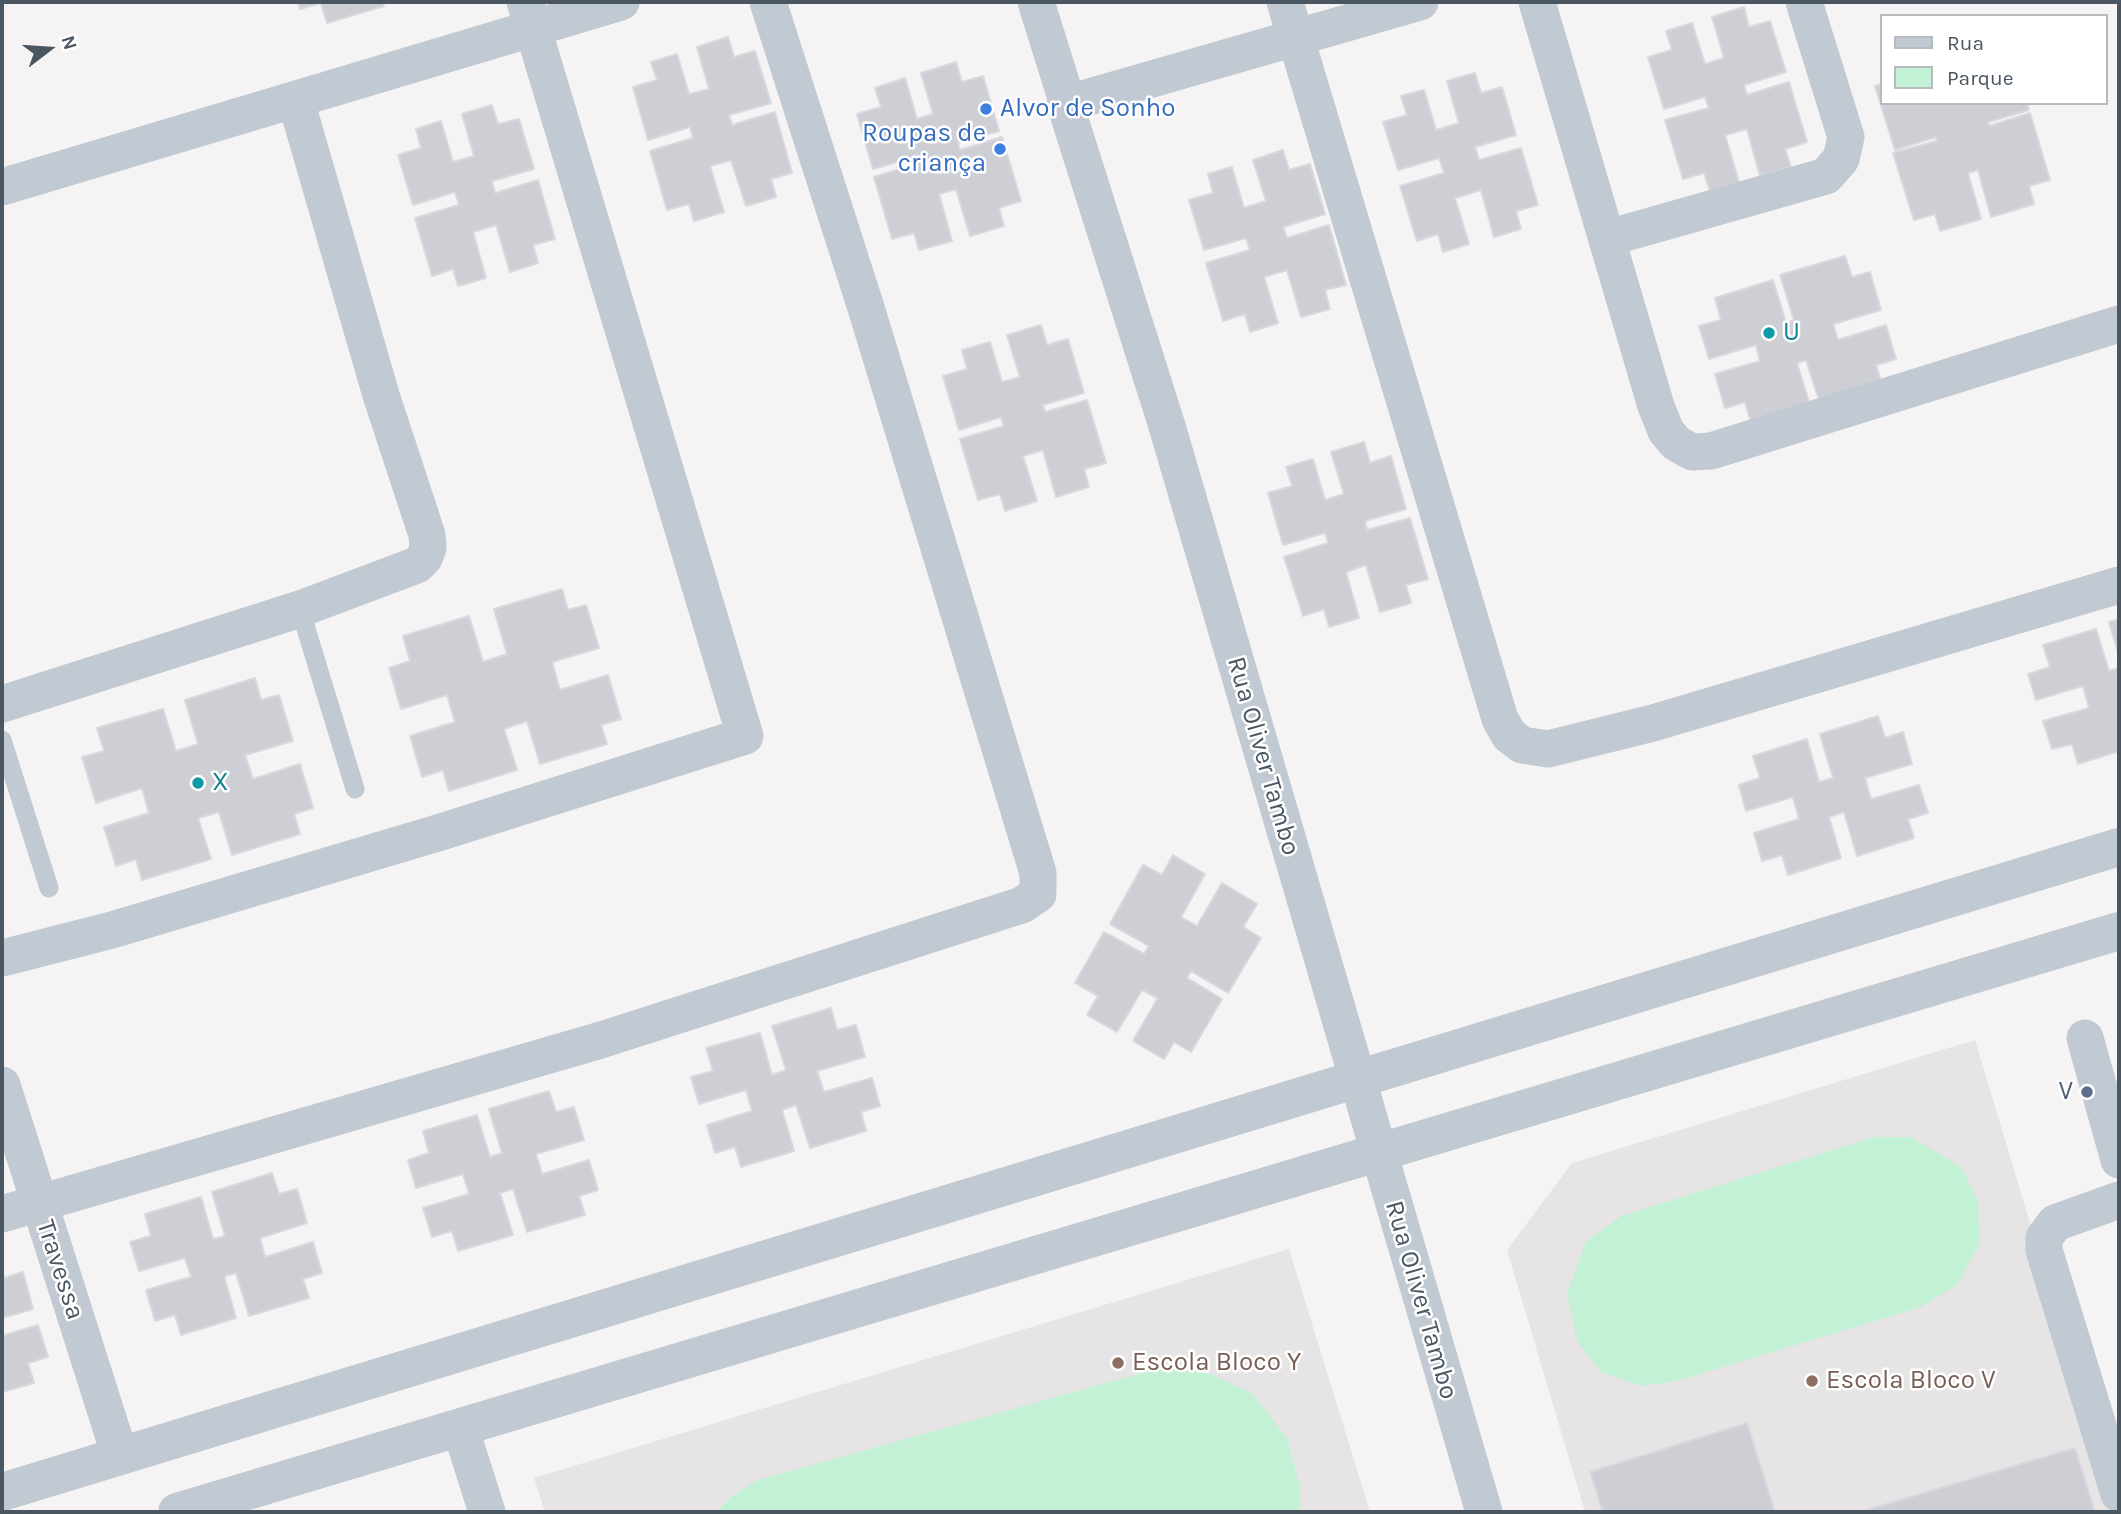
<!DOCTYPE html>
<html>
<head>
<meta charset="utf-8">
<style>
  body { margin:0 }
  #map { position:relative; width:2121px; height:1514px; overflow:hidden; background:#f5f3f3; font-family:Karla,sans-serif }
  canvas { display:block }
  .frame { position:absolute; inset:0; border:4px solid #4a5661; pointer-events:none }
  .legend { position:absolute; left:1880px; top:14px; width:228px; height:91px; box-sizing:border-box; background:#fff; border:2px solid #b7bbc0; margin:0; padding:9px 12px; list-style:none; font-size:21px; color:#4a5661 }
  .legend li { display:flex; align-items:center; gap:14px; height:35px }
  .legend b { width:35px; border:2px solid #b7bbc0 }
  .north { position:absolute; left:14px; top:14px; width:70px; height:70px; -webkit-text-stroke:5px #fff; paint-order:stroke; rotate:73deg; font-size:19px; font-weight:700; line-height:28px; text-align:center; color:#4a5661 }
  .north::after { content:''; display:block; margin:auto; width:24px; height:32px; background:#4a5661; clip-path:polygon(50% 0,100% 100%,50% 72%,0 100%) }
</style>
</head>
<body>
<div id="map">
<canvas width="2121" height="1514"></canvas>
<div class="frame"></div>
<ul class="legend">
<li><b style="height:9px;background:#c1cad2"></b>Rua</li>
<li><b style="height:19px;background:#c3f1d5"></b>Parque</li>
</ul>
<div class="north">N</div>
</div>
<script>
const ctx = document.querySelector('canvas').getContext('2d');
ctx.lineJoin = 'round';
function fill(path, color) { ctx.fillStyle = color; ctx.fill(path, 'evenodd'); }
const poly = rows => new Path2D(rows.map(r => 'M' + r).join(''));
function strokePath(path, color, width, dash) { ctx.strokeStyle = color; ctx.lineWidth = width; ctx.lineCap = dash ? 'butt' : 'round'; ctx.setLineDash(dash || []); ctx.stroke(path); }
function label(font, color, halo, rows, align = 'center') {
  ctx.font = font + ' Karla,sans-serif'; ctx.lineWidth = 5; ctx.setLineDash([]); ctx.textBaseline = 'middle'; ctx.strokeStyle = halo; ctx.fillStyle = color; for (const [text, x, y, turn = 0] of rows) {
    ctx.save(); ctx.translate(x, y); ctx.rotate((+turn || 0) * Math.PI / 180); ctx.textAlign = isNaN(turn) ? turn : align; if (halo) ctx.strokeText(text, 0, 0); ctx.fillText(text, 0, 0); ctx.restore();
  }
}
const education = poly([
  [1975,1040,2117,1512,1585,1512,1507,1250,1572,1163],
  [1289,1249,1370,1512,545,1512,534,1478]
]);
const green = poly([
  [1874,1137,1911,1137,1961,1167,1978,1201,1980,1243,1957,1285,1921,1307,1677,1381,1641,1386,1601,1372,1577,1341,1567,1294,1586,1242,1621,1216],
  [1167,1366,1211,1374,1253,1394,1287,1438,1300,1487,1299,1512,716,1512,732,1496,758,1480]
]);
const building = poly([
  [298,2,382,2,384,6,327,23,321,3,300,9,298,2],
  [1744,7,1749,27,1770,21,1786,72,1744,85,1747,95,1789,82,1807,142,1785,149,1791,167,1760,176,1747,129,1725,135,1739,182,1710,191,1704,173,1683,179,1665,120,1709,108,1705,97,1664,109,1648,57,1672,50,1666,31,1692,23,1705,64,1724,58,1712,17,1744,7],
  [728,37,734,57,755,51,771,103,729,115,732,125,775,112,792,173,771,179,776,197,746,206,731,160,710,166,724,212,694,221,689,204,667,210,650,151,693,138,690,127,648,140,633,87,657,80,651,62,677,54,689,94,709,89,697,47,728,37],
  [956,62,962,82,983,76,999,131,958,143,960,150,1002,137,1021,201,999,208,1004,226,970,236,956,189,939,194,952,241,919,250,914,233,892,239,874,177,917,164,915,157,873,169,857,114,881,107,875,88,905,78,917,119,933,114,921,73,956,62],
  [1475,73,1481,93,1502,87,1516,135,1475,147,1479,160,1521,148,1538,205,1516,211,1521,229,1494,237,1481,190,1455,198,1469,244,1443,252,1438,234,1417,241,1400,186,1444,173,1439,158,1398,170,1383,122,1407,115,1401,96,1424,90,1436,130,1459,123,1447,81,1475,73],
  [1881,84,1881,103,2027,103,2029,110,1988,122,1989,126,2030,113,2050,180,2029,186,2034,204,1991,217,1978,170,1968,173,1981,219,1940,231,1935,214,1914,220,1893,153,1937,141,1936,137,1895,150,1875,86,1881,84],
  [492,105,498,124,519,119,534,169,492,181,495,193,538,180,555,239,533,245,538,263,510,272,496,225,473,232,486,278,458,286,453,269,432,276,415,218,459,205,455,192,413,205,398,155,421,148,416,129,441,121,453,162,474,156,462,114,492,105],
  [1283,150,1289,170,1310,164,1325,214,1283,227,1287,238,1329,225,1346,285,1325,290,1330,309,1301,317,1287,270,1264,277,1278,323,1250,332,1245,314,1223,321,1206,263,1250,250,1246,238,1204,250,1189,200,1213,193,1208,174,1232,167,1244,208,1266,201,1253,160,1283,150],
  [1845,256,1852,277,1870,272,1881,310,1833,324,1838,340,1886,325,1896,359,1876,365,1882,384,1820,403,1806,360,1797,363,1810,405,1751,422,1745,402,1725,408,1715,374,1760,361,1756,345,1709,359,1699,326,1721,320,1715,298,1773,280,1786,323,1794,320,1780,275,1845,256],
  [1041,325,1047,345,1068,339,1084,393,1043,405,1045,412,1087,400,1106,463,1084,469,1089,487,1056,497,1043,450,1023,456,1037,501,1005,511,1000,494,978,500,960,439,1004,426,1001,417,959,430,943,376,967,369,962,350,990,342,1002,382,1020,377,1007,335,1041,325],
  [1364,442,1370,463,1391,456,1406,509,1365,521,1367,530,1410,518,1428,579,1406,585,1411,603,1380,612,1366,565,1346,572,1359,618,1329,627,1324,609,1303,616,1284,557,1328,543,1325,533,1283,545,1268,493,1292,486,1286,467,1313,459,1325,500,1344,494,1331,452,1364,442],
  [562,589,568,610,586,605,599,648,552,662,560,690,608,675,621,719,601,725,607,744,540,764,527,721,504,729,517,770,449,791,443,770,422,777,410,736,455,722,447,695,401,709,389,668,410,661,403,636,469,616,483,662,507,654,494,609,562,589],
  [2119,619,2119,656,2109,622,2119,619],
  [2096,629,2109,671,2119,668,2119,751,2078,764,2072,744,2052,749,2043,721,2089,708,2083,686,2036,700,2028,674,2050,667,2043,645,2096,629],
  [255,678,261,700,279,695,293,741,245,755,253,779,300,764,313,808,294,814,300,834,232,855,219,812,198,818,211,859,142,880,136,859,116,866,104,827,149,813,142,788,96,803,82,757,104,751,97,728,163,709,176,751,198,744,185,700,255,678],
  [1878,716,1885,738,1903,732,1912,764,1865,778,1871,799,1919,785,1928,813,1908,819,1914,838,1857,856,1844,812,1829,817,1841,858,1788,875,1782,855,1762,861,1754,833,1799,819,1793,797,1746,811,1739,785,1760,778,1753,756,1807,739,1819,782,1833,778,1820,734,1878,716],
  [1173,855,1205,874,1181,917,1197,926,1222,883,1257,904,1243,927,1261,938,1228,993,1191,971,1187,978,1222,999,1191,1052,1174,1042,1164,1059,1133,1041,1158,998,1142,990,1117,1032,1087,1015,1098,996,1075,983,1104,932,1144,954,1149,946,1110,924,1143,865,1162,875,1173,855],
  [831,1008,837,1030,856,1025,865,1057,817,1071,824,1092,872,1078,880,1106,861,1112,866,1131,810,1148,796,1105,782,1110,794,1151,741,1167,735,1147,715,1153,707,1125,752,1111,746,1090,699,1104,691,1077,713,1071,706,1048,760,1033,772,1075,786,1070,772,1026,831,1008],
  [549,1091,556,1112,574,1107,584,1140,536,1154,542,1174,589,1160,598,1190,579,1196,585,1215,527,1232,513,1189,500,1193,513,1235,458,1251,452,1231,432,1237,423,1208,469,1194,463,1174,416,1188,408,1160,429,1153,423,1131,477,1115,490,1157,502,1153,489,1109,549,1091],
  [272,1173,279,1194,297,1189,307,1223,260,1238,265,1257,313,1242,322,1273,303,1279,309,1298,249,1316,236,1273,224,1276,236,1318,181,1335,175,1315,155,1321,146,1290,191,1277,185,1258,139,1271,130,1242,151,1236,145,1214,201,1197,213,1239,225,1236,212,1192,272,1173],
  [2,1269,4,1278,23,1272,33,1309,2,1318,2,1269],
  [38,1325,48,1357,28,1363,34,1383,2,1392,2,1336,38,1325],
  [1747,1423,1775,1512,1603,1512,1590,1472,1747,1423],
  [2075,1448,2095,1512,1860,1512,2075,1448]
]);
const service = poly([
  [300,609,355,789],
  [2,740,49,888]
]);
const minor = poly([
  [1036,2,1066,98,1065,104,1167,426,1484,1512],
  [1285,2,1500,719,1509,735,1522,745,1548,749,1653,723,2119,585],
  [1537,2,1656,406,1666,431,1676,443,1692,452,1711,451,2119,324],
  [1065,104,1420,2],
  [2,187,621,2],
  [1608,238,1826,176,1841,159,1846,137,1804,2],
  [2,704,300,609,417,565,424,558,428,548,427,535,381,395,296,101],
  [2,958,112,930,441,832,745,736,525,2],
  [2085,1038,2119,1160],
  [2,1085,120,1456],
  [2119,1200,2055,1223,2044,1238,2044,1250,2119,1494],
  [2,1214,601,1040,1022,905,1038,894,1038,873,867,311,768,2],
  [460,1427,487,1512]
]);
const tertiary = poly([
  [2,1492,2119,847],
  [177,1512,2119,931]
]);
const markers = [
  [986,109,7,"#3f7fe0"],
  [1000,149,7,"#3f7fe0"],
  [1769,333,7,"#0f9aa8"],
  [198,783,7,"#0f9aa8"],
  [2087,1092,7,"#5c6f8a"],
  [1118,1363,7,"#8d6e63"],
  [1812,1381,7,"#8d6e63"]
];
const shopNames = [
  ["Alvor de Sonho",1000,109],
  ["Roupas de",986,134,"right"],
  ["criança",986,164,"right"]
];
const cultureNames = [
  ["U",1783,333],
  ["X",212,783]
];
const streetNames = [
  ["Rua Oliver Tambo",1263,756,74],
  ["Travessa",60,1270,72],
  ["Rua Oliver Tambo",1421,1300,74]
];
const serviceNames = [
  ["V",2073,1092]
];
const educationNames = [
  ["Escola Bloco Y",1132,1363],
  ["Escola Bloco V",1826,1381]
];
fill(education, '#e6e4e5');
fill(green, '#c3f1d5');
fill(building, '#cdcfd5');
strokePath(building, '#d7d9de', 2);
strokePath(service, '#c1cad2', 19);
strokePath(minor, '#c1cad2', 37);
strokePath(tertiary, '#c1cad2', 38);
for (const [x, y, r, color] of markers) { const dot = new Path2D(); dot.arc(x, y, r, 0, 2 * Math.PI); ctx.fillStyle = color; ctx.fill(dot); strokePath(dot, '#fff', 2.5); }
label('26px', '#366cbe', '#fff', shopNames, 'left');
label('26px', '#0d838f', '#fff', cultureNames, 'left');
label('26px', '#4a5661', '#fff', streetNames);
label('26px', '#4e5e75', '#fff', serviceNames, 'right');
label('26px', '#785e54', '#fff', educationNames, 'left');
</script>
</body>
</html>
